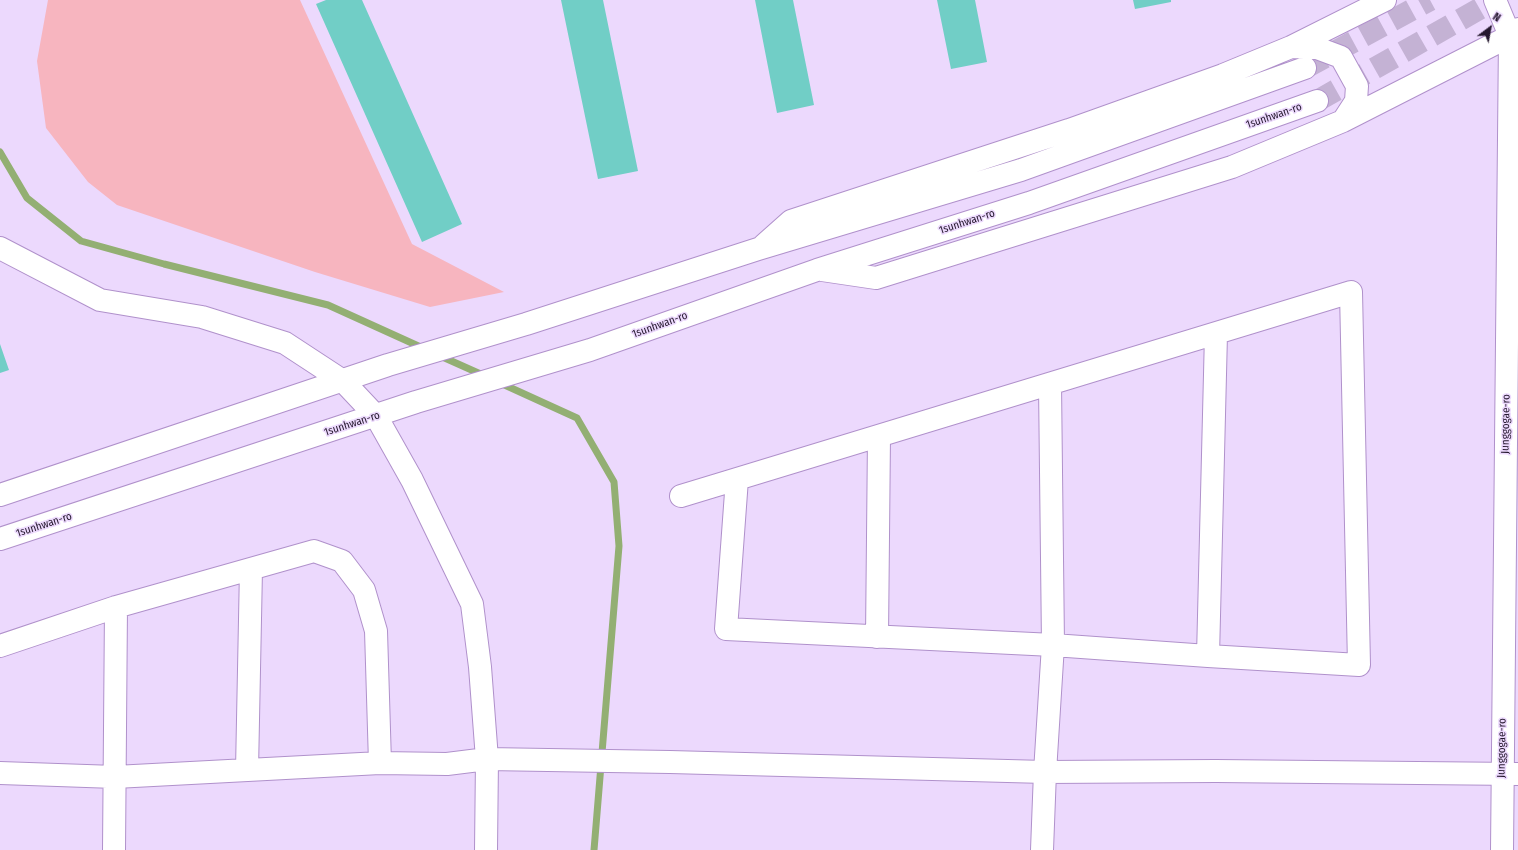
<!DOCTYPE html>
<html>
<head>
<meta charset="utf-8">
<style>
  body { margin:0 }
  #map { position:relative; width:1518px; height:850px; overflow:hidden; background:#ecd9fd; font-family:"Fira Sans Condensed",sans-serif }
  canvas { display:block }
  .north { position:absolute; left:1470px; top:8px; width:40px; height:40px; -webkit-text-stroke:3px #ecd9fd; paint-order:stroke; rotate:32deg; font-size:11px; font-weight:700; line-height:16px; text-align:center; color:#25182e }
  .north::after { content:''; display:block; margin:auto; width:14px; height:18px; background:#25182e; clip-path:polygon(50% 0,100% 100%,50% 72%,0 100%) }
</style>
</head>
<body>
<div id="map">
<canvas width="1518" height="850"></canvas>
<div class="north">N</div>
</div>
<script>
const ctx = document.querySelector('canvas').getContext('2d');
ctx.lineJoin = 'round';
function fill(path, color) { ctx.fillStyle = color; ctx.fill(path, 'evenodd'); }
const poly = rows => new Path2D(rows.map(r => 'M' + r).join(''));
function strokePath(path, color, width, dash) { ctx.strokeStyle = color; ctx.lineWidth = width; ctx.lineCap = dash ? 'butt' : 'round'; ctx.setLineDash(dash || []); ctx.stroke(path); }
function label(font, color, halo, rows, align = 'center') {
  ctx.font = font + ' "Fira Sans Condensed",sans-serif'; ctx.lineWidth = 3; ctx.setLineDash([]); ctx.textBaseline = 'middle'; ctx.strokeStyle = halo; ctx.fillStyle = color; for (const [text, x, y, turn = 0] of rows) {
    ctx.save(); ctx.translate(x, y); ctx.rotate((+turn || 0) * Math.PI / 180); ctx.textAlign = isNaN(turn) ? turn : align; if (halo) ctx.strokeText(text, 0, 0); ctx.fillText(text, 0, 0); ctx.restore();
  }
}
const green = poly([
  [48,0,300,0,412,244,504,292,430,307,315,272,117,205,88,182,46,128,37,61]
]);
const stream = poly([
  [0,152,27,198,81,241,164,264,328,305,425,349],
  [438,355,485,376],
  [498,382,577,418,614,482,619,546,594,850]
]);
const building = poly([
  [326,0,362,0,462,224,422,242,316,4],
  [561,0,603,0,638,171,598,179],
  [755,0,793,0,814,105,777,113],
  [937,0,975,0,987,62,951,69],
  [1133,0,1171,0,1171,2,1135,9],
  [0,344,9,370,0,373]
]);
const tertiaryTunnel = poly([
  [1305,68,1430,0],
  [1317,101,1495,0]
]);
const minor = poly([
  [0,248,100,300,202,317,285,343,343,381,376,416,412,480,472,604,480,667,487,759,486,850],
  [681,496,737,479,1351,292,1359,665,1208,656,1053,645,726,629,737,479],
  [877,637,879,436],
  [0,646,116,607,314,551,342,561,364,590,376,631,380,763],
  [1208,656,1216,334],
  [247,770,251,569],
  [0,773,115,777,380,763,447,764,487,759,670,762,1045,772,1216,771,1518,774],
  [114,850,116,607],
  [1042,850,1045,772,1053,645,1050,384]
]);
const tertiary = poly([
  [1495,0,1510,36,1502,850],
  [1292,47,1317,48,1341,57,1357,86,1356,101,1343,121],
  [764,245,791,221,1069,130,1223,75,1291,47,1385,0],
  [822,270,876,278,1232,167,1343,121,1510,36,1518,29],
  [0,495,388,365,526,324,758,249,1021,170,1305,68],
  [0,539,416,402,590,350,817,270,1029,203,1317,101]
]);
const streetNames = [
  ["1sunhwan-ro",1274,116,-19],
  ["1sunhwan-ro",967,222,-18],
  ["1sunhwan-ro",660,325,-20],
  ["1sunhwan-ro",352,424,-18],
  ["Junggogae-ro",1506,424,-89],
  ["1sunhwan-ro",44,525,-18],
  ["Junggogae-ro",1502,748,-89]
];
fill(green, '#f7b5bf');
strokePath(stream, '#93af73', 7);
fill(building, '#71cec6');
strokePath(tertiaryTunnel, '#c4b2d4', 22, [22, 11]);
strokePath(minor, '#b091cb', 24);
strokePath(tertiary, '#b091cb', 24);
strokePath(minor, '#fff', 22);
strokePath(tertiary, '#fff', 22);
label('11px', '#25182e', '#ecd9fd', streetNames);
</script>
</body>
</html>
